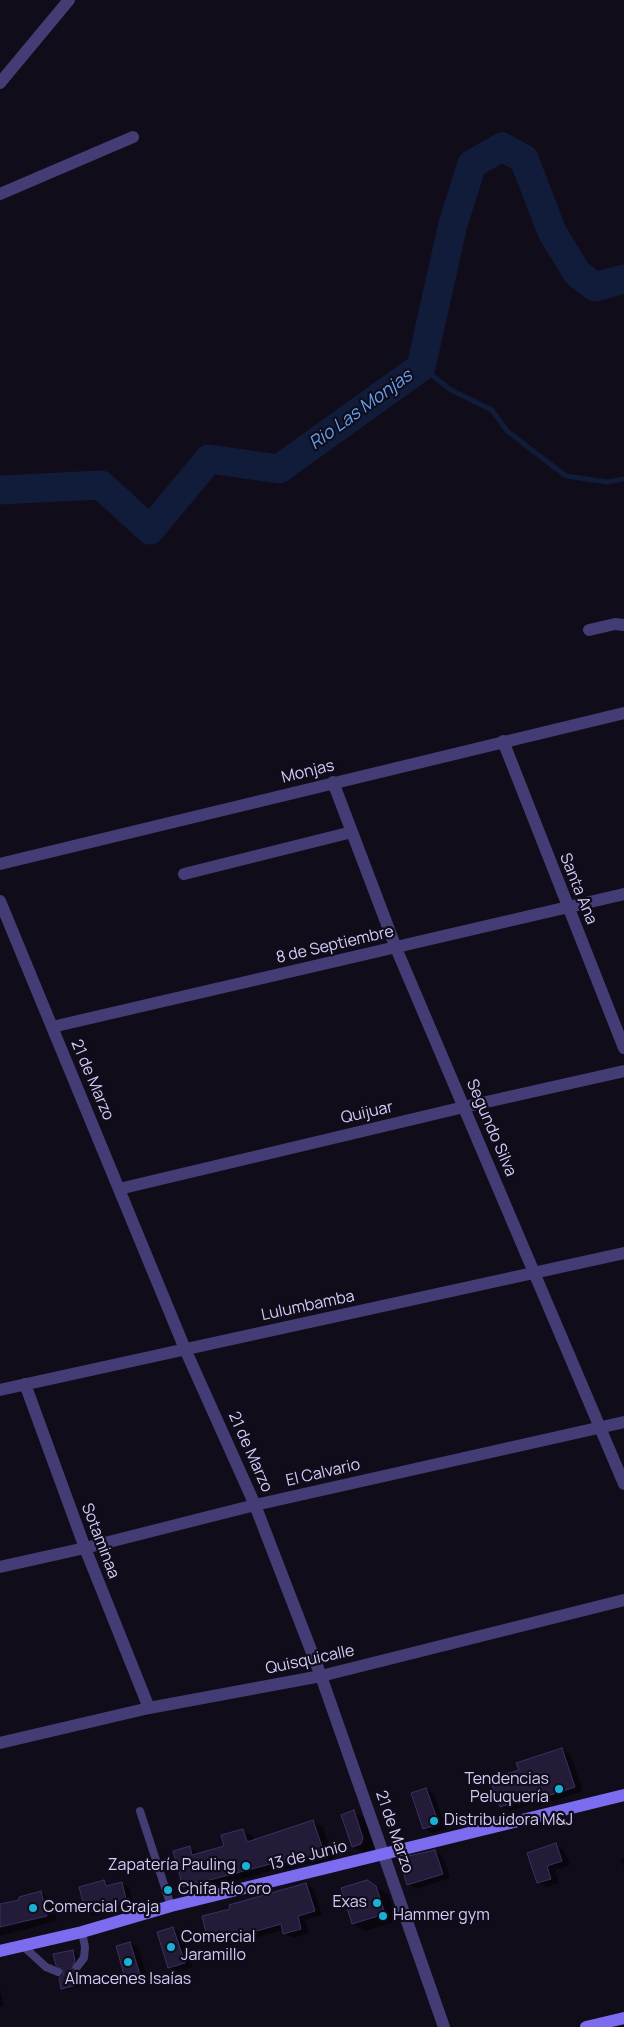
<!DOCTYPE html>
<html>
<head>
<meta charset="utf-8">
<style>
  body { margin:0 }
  canvas { display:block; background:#100c1a }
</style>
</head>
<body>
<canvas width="624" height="2027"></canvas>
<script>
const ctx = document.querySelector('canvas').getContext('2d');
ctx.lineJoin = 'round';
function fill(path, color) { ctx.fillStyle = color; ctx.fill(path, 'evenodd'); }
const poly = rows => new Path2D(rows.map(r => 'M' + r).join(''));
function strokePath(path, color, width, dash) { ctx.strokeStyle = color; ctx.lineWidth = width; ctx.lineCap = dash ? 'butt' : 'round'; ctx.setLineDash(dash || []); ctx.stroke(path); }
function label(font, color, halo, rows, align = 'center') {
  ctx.font = font + ' Manrope,sans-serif'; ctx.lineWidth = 4.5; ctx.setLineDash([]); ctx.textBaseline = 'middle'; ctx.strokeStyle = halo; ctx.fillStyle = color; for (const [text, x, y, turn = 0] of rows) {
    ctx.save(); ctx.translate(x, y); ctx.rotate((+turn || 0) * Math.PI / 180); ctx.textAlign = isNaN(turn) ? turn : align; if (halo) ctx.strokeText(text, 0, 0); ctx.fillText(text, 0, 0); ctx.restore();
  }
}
const shadow = poly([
  [562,1749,570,1754,583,1791,539,1806,533,1803,509,1811,501,1806,520,1771],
  [426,1789,434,1794,446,1829,433,1833,424,1828],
  [354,1812,370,1821,379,1848,369,1856,353,1847],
  [313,1822,323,1827,333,1859,312,1865,308,1863,285,1870,282,1868,193,1892,184,1886,189,1847,199,1854,225,1847,243,1831,253,1836,254,1841],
  [556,1845,564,1850,570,1865,555,1870,559,1883,546,1887,538,1882],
  [435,1851,443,1856,450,1878,416,1889,408,1884],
  [624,1858,624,1868,621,1859],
  [367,1881,389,1895,397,1921,366,1931,353,1924],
  [104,1882,111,1885,122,1883,129,1887,134,1906,93,1916,87,1912],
  [306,1884,314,1889,322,1915,305,1920,309,1933,293,1938,284,1933,283,1930,248,1940,244,1938,218,1945,209,1940,232,1910],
  [41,1893,51,1899,57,1921,0,1936,0,1903,3,1905,21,1901],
  [173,1928,182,1933,193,1967,177,1972,169,1967],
  [130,1943,139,1948,148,1982,136,1986,128,1981],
  [73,1951,77,1953,79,1962,75,1972,82,1976,84,1986,66,1990,63,1988,64,1975],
  [0,1990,4,2006,0,2007]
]);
const stream = poly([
  [421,367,451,390,492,410,507,431,566,476,607,482,624,479]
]);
const river = poly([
  [0,490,101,485,150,530,209,459,279,469,421,367,453,224,472,164,502,147,524,159,552,232,577,273,595,287,624,279]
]);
const building = poly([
  [562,1748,575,1787,529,1802,528,1798,500,1807,490,1779,519,1770,516,1763,562,1748],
  [426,1788,439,1824,423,1829,411,1793,426,1788],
  [354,1810,363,1838,361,1844,352,1847,341,1815,354,1810],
  [313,1820,324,1853,302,1860,301,1857,275,1865,274,1863,183,1887,173,1851,190,1846,192,1855,224,1846,221,1835,243,1829,247,1842,313,1820],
  [556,1843,562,1861,547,1866,551,1879,537,1883,527,1853,556,1843],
  [435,1850,443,1874,407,1885,401,1865,404,1857,435,1850],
  [104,1880,106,1886,122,1882,127,1903,86,1913,79,1887,104,1880],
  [367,1880,376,1886,385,1914,352,1924,341,1888,367,1880],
  [306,1883,315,1911,298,1916,301,1929,283,1934,281,1924,239,1936,238,1933,208,1941,202,1916,230,1909,229,1905,306,1883],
  [41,1891,47,1916,0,1927,0,1904,19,1900,19,1897,41,1891],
  [173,1927,185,1963,168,1968,157,1932,173,1927],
  [130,1942,141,1978,126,1982,116,1946,130,1942],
  [73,1950,75,1960,72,1969,74,1972,78,1972,81,1984,61,1989,59,1978,63,1975,63,1971,56,1965,53,1954,73,1950]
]);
const service = poly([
  [140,1811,171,1906],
  [23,1946,46,1967,58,1972],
  [77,1967,84,1958,85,1947,82,1932]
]);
const minor = poly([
  [0,194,133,137],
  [589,630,615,624,624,625],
  [503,741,624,1048],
  [333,782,396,948,624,1484],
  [0,864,624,713],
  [184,874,352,832],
  [0,901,185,1349,255,1505,321,1676,444,2027],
  [52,1027,624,894],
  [119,1189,464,1107,624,1071],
  [25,1384,85,1548,149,1708],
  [0,1390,624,1253],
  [0,1567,85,1548,255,1505,624,1422],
  [0,1743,149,1708,321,1676,624,1600]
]);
const tertiary = poly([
  [0,83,69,0]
]);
const secondary = poly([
  [0,1951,82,1932,171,1906,624,1795],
  [586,2027,624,2018]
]);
const markers = [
  [559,1789,5,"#18b2d8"],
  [434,1821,5,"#18b2d8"],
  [246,1866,5,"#18b2d8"],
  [168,1890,5,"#18b2d8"],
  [377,1903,5,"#18b2d8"],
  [33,1908,5,"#18b2d8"],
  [383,1916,5,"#18b2d8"],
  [171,1947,5,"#18b2d8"],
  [128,1962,5,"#18b2d8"]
];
const streetNames = [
  ["Monjas",308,772,-14],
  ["Santa Ana",578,889,68],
  ["8 de Septiembre",335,945,-13],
  ["21 de Marzo",92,1080,67],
  ["Quijuar",367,1113,-13],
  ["Segundo Silva",491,1128,67],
  ["Lulumbamba",308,1306,-12],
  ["21 de Marzo",250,1452,66],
  ["El Calvario",323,1473,-13],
  ["Sotaminaa",100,1541,69],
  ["Quisquicalle",310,1660,-12],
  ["21 de Marzo",394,1832,71],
  ["13 de Junio",308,1856,-14]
];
const poiNames = [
  ["Tendencias",549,1780,"right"],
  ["Peluquería",549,1798,"right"],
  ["Distribuidora M&J",444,1821],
  ["Zapatería Pauling",236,1866,"right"],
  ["Chifa Río oro",178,1890],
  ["Exas",367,1903,"right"],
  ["Comercial Graja",43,1908],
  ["Hammer gym",393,1916],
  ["Comercial",181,1938],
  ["Jaramillo",181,1956],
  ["Almacenes Isaías",128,1980,"center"]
];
const waterNames = [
  ["Rio Las Monjas",361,410,-36]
];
fill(shadow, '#0007');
strokePath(stream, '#101c3a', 5);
strokePath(river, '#101c3a', 29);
fill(building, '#241b38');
strokePath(building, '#3e2f62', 1);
strokePath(service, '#443c74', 8);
strokePath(minor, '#443c74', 12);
strokePath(tertiary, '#443c74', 12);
strokePath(secondary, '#7c6cef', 12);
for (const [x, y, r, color] of markers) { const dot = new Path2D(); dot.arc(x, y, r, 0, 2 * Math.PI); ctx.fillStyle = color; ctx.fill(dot); strokePath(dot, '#100c1a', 2); }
label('16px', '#d5cbf9', '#100c1a', streetNames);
label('16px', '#d5cbf9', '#100c1a', poiNames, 'left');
label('italic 18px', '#64a0ee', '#100c1a', waterNames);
</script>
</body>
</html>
